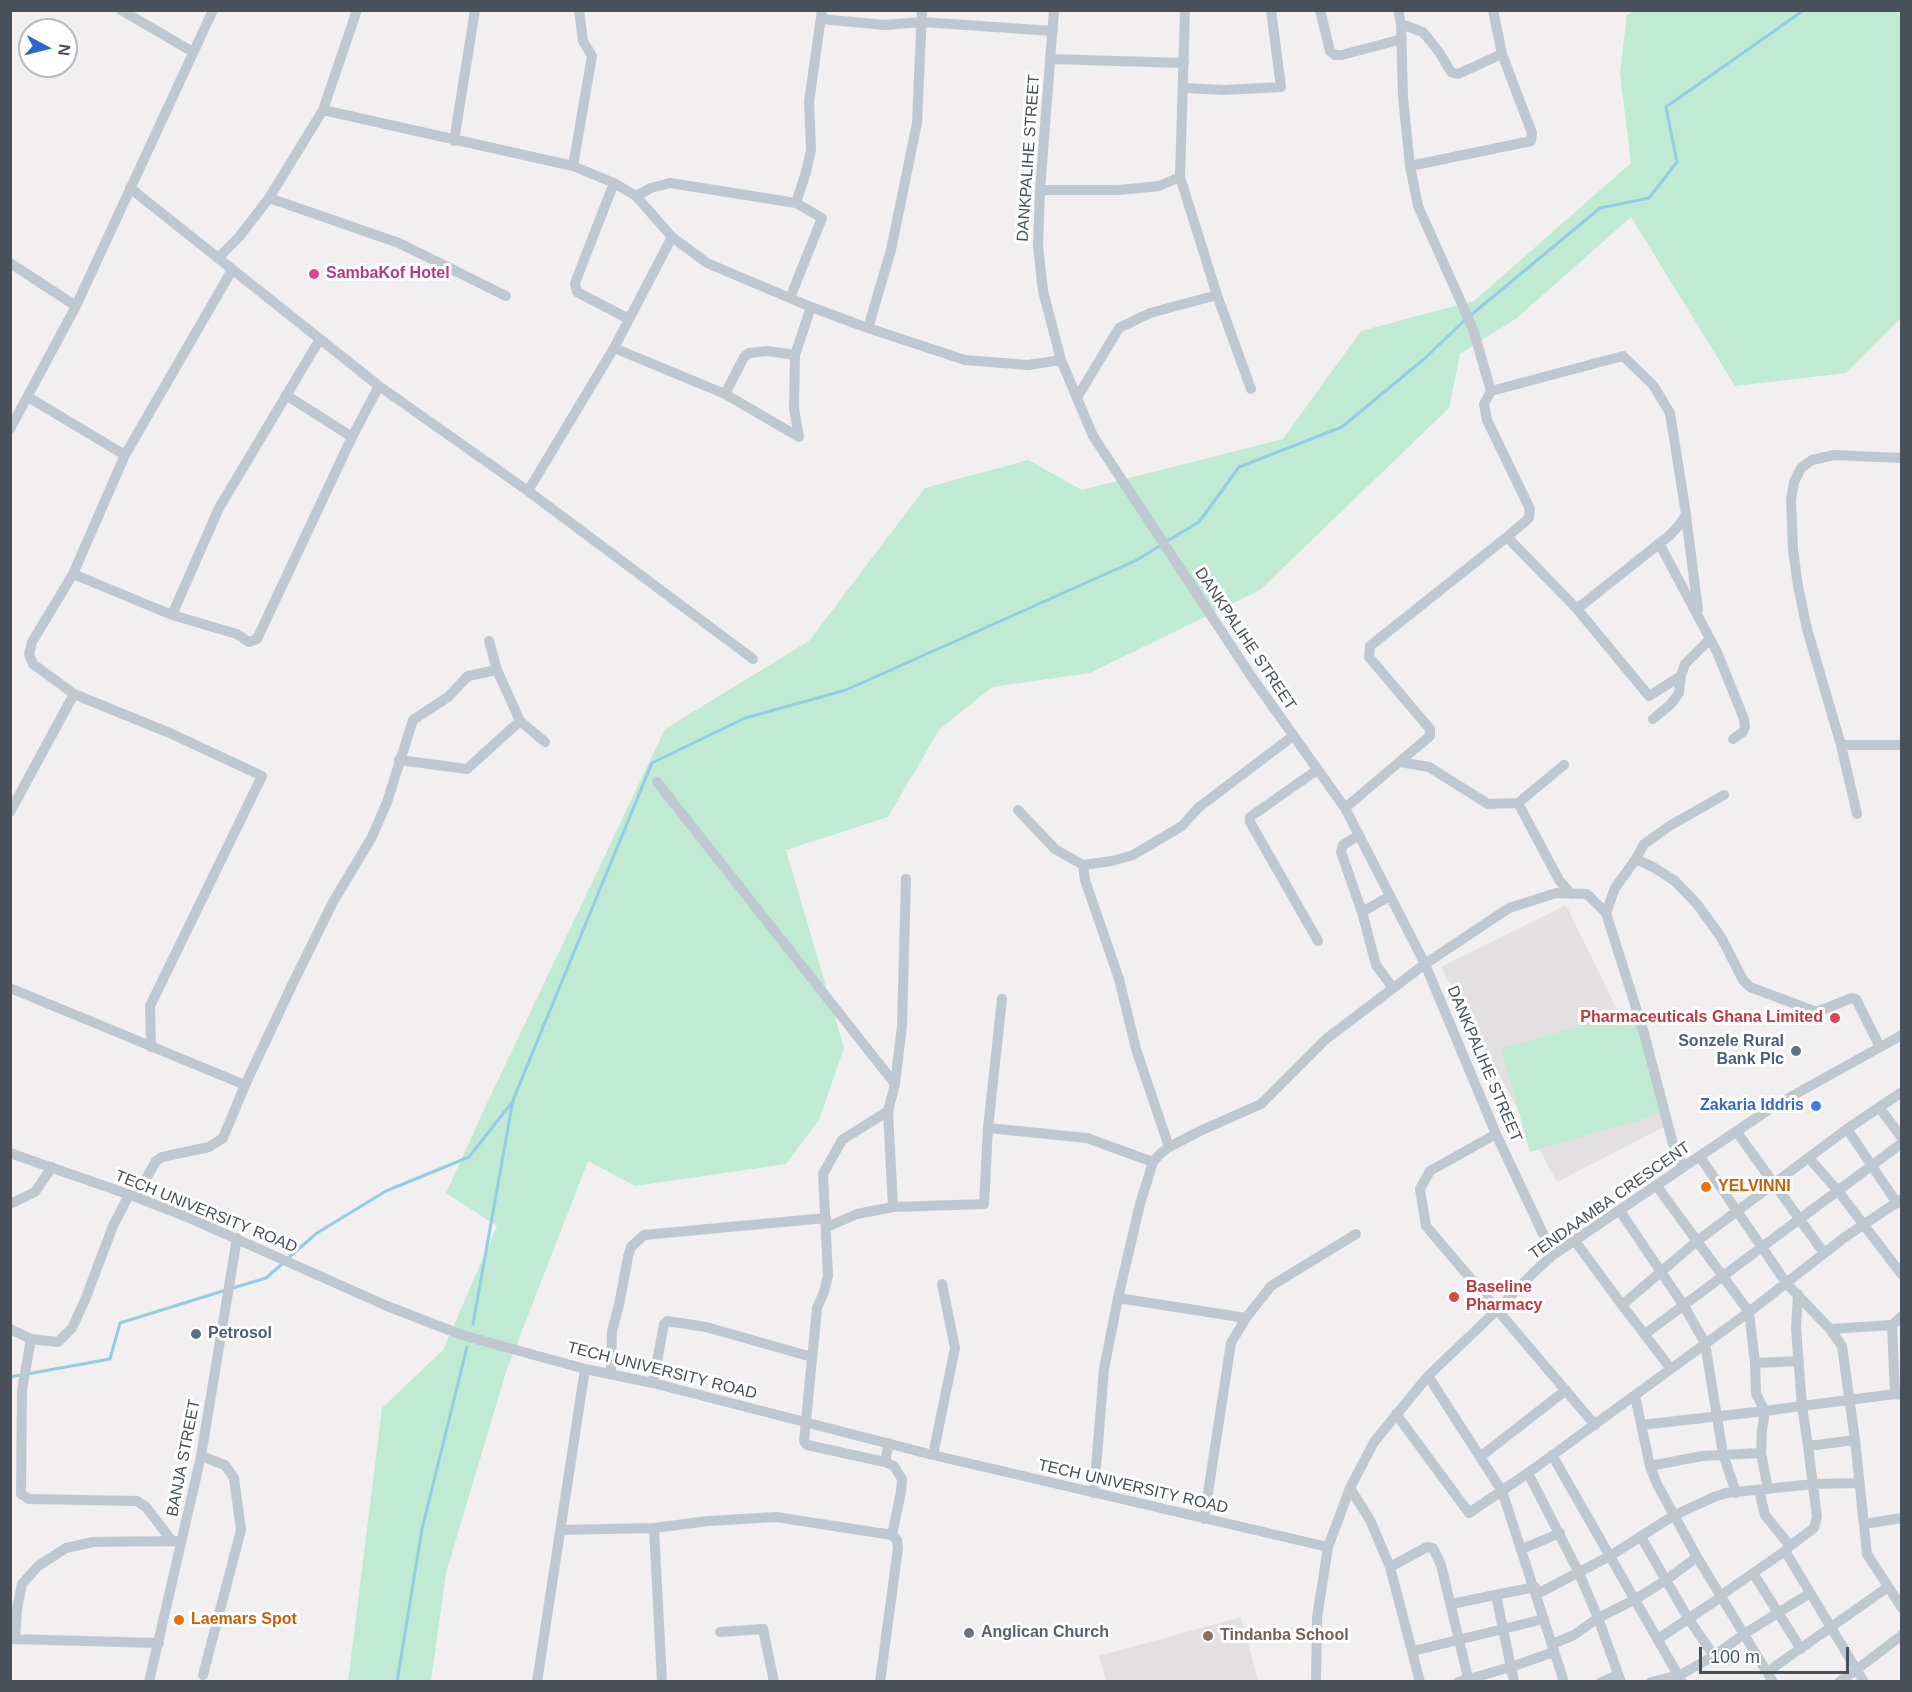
<!DOCTYPE html>
<html>
<head>
<meta charset="utf-8">
<style>
  body { margin:0 }
  #map { position:relative; width:1912px; height:1692px; overflow:hidden; background:#f1efef; font-family:Helvetica,sans-serif }
  canvas { display:block }
  .frame { position:absolute; inset:0; border:12px solid #48515a; pointer-events:none }
  .north { position:absolute; left:18px; top:18px; width:60px; height:60px; box-sizing:border-box; background:#fff; border:2px solid #b6b9bd; border-radius:50%; rotate:97deg; font-size:16px; font-weight:700; line-height:24px; text-align:center; color:#48515a }
  .north::after { content:''; display:block; margin:auto; width:21px; height:27px; background:#2a68cf; clip-path:polygon(50% 0,100% 100%,50% 72%,0 100%) }
  .scale { position:absolute; left:1699px; top:1647px; width:150px; height:27px; box-sizing:border-box; border:3px solid #48515a; border-top:0; padding-left:8px; font-size:18px; line-height:21px; white-space:nowrap; color:#48515a; -webkit-text-stroke:4px #fff; paint-order:stroke }
</style>
</head>
<body>
<div id="map">
<canvas width="1912" height="1692"></canvas>
<div class="frame"></div>
<div class="north">N</div>
<div class="scale">100 m</div>
</div>
<script>
const ctx = document.querySelector('canvas').getContext('2d');
ctx.lineJoin = 'round';
function fill(path, color) { ctx.fillStyle = color; ctx.fill(path, 'evenodd'); }
const poly = rows => new Path2D(rows.map(r => 'M' + r).join(''));
function strokePath(path, color, width, dash) { ctx.strokeStyle = color; ctx.lineWidth = width; ctx.lineCap = dash ? 'butt' : 'round'; ctx.setLineDash(dash || []); ctx.stroke(path); }
function label(font, color, halo, rows, align = 'center') {
  ctx.font = font + ' Helvetica,sans-serif'; ctx.lineWidth = 6; ctx.setLineDash([]); ctx.textBaseline = 'middle'; ctx.strokeStyle = halo; ctx.fillStyle = color; for (const [text, x, y, turn = 0] of rows) {
    ctx.save(); ctx.translate(x, y); ctx.rotate((+turn || 0) * Math.PI / 180); ctx.textAlign = isNaN(turn) ? turn : align; if (halo) ctx.strokeText(text, 0, 0); ctx.fillText(text, 0, 0); ctx.restore();
  }
}
const education = poly([
  [1566,905,1672,1123,1557,1182,1441,967],
  [1241,1617,1258,1681,1106,1681,1099,1656]
]);
const green = poly([
  [1633,11,1901,11,1901,318,1846,373,1735,386,1631,217,1517,318,1460,354,1449,408,1260,590,1090,673,992,687,939,730,888,817,786,850,844,1048,819,1120,786,1164,635,1186,588,1161,506,1372,446,1573,431,1681,348,1682,382,1408,443,1350,497,1226,446,1193,489,1099,665,729,809,641,925,488,1028,460,1082,490,1283,439,1361,331,1474,301,1631,163,1620,73,1627,15],
  [1634,1010,1663,1113,1530,1152,1501,1049]
]);
const stream = poly([
  [1471,315,1600,208,1649,198,1677,162,1666,107,1804,10],
  [1167,541,1199,522,1239,467,1342,427,1424,359,1466,319],
  [287,1259,317,1233,386,1191,469,1157,513,1101],
  [233,1288,266,1278,282,1264],
  [473,1324,513,1100,652,763,745,718,846,690,1137,560,1161,545],
  [27,1374,110,1359,120,1323,226,1290],
  [10,1377,21,1375],
  [397,1682,422,1529,467,1347]
]);
const minor = poly([
  [121,10,193,52],
  [1054,10,1040,190,1038,246,1043,291,1061,360,1093,436,1251,676,1345,808,1425,964,1496,1134,1553,1255],
  [1185,10,1180,177,1217,295,1251,389],
  [1320,10,1330,51,1335,55,1342,55,1402,39],
  [821,19,885,25,922,22,1053,31],
  [1401,24,1423,32,1439,52,1451,72,1454,73,1458,74,1502,54],
  [1050,59,1184,63],
  [1183,88,1223,90,1281,87,1271,10],
  [323,110,573,166,614,183,636,196,672,237,707,263,811,307,868,328,965,360,1028,365,1061,360],
  [454,141,475,10],
  [573,166,592,56,583,41,579,10],
  [1410,166,1531,141,1532,133,1502,54,1493,10],
  [614,183,575,283,577,292,629,319],
  [130,188,379,386,528,491,753,659],
  [1040,190,1119,190,1159,186,1180,177],
  [636,196,651,188,670,183,796,203,822,218,790,298],
  [269,198,399,243,506,296],
  [796,203,806,172,811,150,809,102,822,10],
  [218,258,239,237,269,198,323,110,357,10],
  [10,263,76,306],
  [868,328,891,250,917,123,922,10],
  [614,348,725,394,799,437],
  [795,355,794,408,799,437],
  [1491,391,1623,356,1653,385,1670,413,1686,514,1681,523,1670,535,1577,609,1507,537],
  [725,394,744,357,749,353,767,351,795,355,811,307],
  [286,395,352,437],
  [1078,396,1119,328,1150,313,1217,295],
  [28,397,125,455],
  [10,429,76,306,213,10],
  [528,491,614,348,672,237],
  [1686,516,1698,610],
  [1659,543,1717,652,1744,719,1745,727,1743,732,1733,739],
  [73,574,172,615,237,634,249,642,257,639,352,437,379,386],
  [1577,609,1649,696,1681,676,1685,664,1710,639],
  [172,615,219,508,320,339],
  [489,641,497,670,520,721],
  [1653,719,1670,705,1679,693,1681,676],
  [1841,745,1902,745],
  [399,760,467,769,520,721,545,742],
  [1400,762,1429,767,1488,804,1518,803,1559,880,1571,894],
  [1317,770,1250,817,1250,822,1318,941],
  [657,782,895,1084,888,1111,842,1140,823,1174,828,1276,824,1292,817,1308,804,1441,807,1445,885,1462],
  [1724,795,1671,825,1644,844,1636,859,1653,867,1675,881,1697,904,1721,937,1743,980,1750,987,1814,1011,1819,1011,1852,998,1856,999,1880,1047],
  [1518,803,1564,765],
  [1345,808,1430,736,1430,729,1369,657,1370,646,1507,537,1529,518,1530,509,1487,420,1484,404,1491,391,1473,329,1418,206,1410,166,1403,97,1401,24,1398,10],
  [1018,810,1055,849,1083,865,1112,861,1133,855,1182,826,1198,808,1293,736],
  [10,812,74,694],
  [1857,814,1841,745,1807,629,1798,586,1793,550,1791,500,1794,482,1801,468,1812,460,1834,455,1902,458],
  [1359,835,1343,845,1341,852,1362,912,1376,965,1393,988],
  [1636,859,1615,888,1606,913,1644,1033,1673,1144,1683,1167],
  [1083,865,1085,880,1119,979,1136,1049,1169,1147],
  [1362,912,1390,896],
  [10,988,245,1085],
  [151,1047,150,1006,262,776,172,734,74,694,33,664,29,654,32,642,73,574,125,455,232,270],
  [895,1084,902,1026,906,879],
  [1879,1107,1902,1138],
  [888,1111,893,1207],
  [988,1128,1087,1138,1153,1162],
  [1847,1129,1897,1203],
  [1736,1131,1824,1253],
  [1496,1134,1430,1171,1420,1189,1426,1226,1595,1425],
  [10,1153,136,1197,187,1217,387,1306,462,1335,585,1369,653,1383,933,1455,1328,1547],
  [1700,1157,1787,1284,1830,1329,1842,1346,1855,1440,1867,1554,1902,1608],
  [1809,1158,1838,1191,1902,1275],
  [136,1197,156,1161,162,1157,209,1147,223,1138,245,1085,293,983,333,902,372,837,387,802,413,720,448,697,468,676,497,670],
  [10,1204,35,1192,52,1167],
  [1620,1211,1684,1306,1705,1343,1723,1454,1736,1493],
  [827,1227,857,1214,893,1207,984,1204,988,1128,1002,999],
  [1575,1241,1622,1305,1697,1241,1847,1129,1902,1092],
  [1118,1298,1246,1318,1231,1343,1204,1519],
  [1622,1305,1671,1369],
  [1246,1318,1271,1286,1356,1234],
  [1892,1325,1895,1394],
  [10,1329,31,1339,22,1390,21,1494,29,1499,137,1501,146,1507,172,1541],
  [1830,1329,1892,1325,1902,1316],
  [1645,1334,1902,1143],
  [31,1339,58,1342,72,1328,85,1300,113,1226,129,1195],
  [1755,1363,1799,1361],
  [611,1374,612,1331,619,1305,628,1257,631,1247,644,1235,826,1218],
  [1428,1376,1502,1491,1564,1682],
  [653,1383,664,1324,667,1321,706,1327,812,1357],
  [1635,1396,1650,1466,1657,1484,1697,1557,1773,1682],
  [1396,1414,1469,1513,1528,1473,1749,1312,1845,1237,1902,1199],
  [1641,1425,1765,1411,1756,1394,1755,1363,1749,1312,1656,1185],
  [1855,1440,1808,1446,1802,1406,1895,1394,1902,1395],
  [889,1443,885,1462,894,1466,902,1479,901,1492,892,1535],
  [933,1455,955,1348,942,1284],
  [1552,1455,1682,1682],
  [201,1456,225,1465,234,1478,241,1530,203,1675],
  [1480,1457,1566,1390],
  [1650,1466,1702,1456,1761,1453],
  [1528,1473,1579,1573,1598,1618,1621,1682],
  [1350,1488,1370,1520,1390,1567,1420,1682],
  [1768,1489,1761,1453,1762,1430,1765,1411,1802,1406,1796,1328,1798,1294],
  [1759,1490,1765,1515,1790,1546,1814,1528,1817,1517,1808,1446],
  [1094,1493,1104,1369,1118,1298,1140,1204,1153,1162,1161,1153,1169,1147,1200,1131,1261,1104,1326,1039,1425,964,1509,908,1556,893,1587,894,1606,913],
  [1864,1524,1902,1518],
  [654,1528,662,1682],
  [560,1530,654,1528,708,1521,776,1517,892,1535,897,1540,898,1548,880,1682],
  [1641,1537,1688,1618,1714,1656],
  [1790,1546,1785,1551,1864,1682],
  [1522,1549,1560,1533],
  [1390,1567,1427,1547,1433,1548,1441,1565,1469,1682],
  [1753,1573,1801,1649],
  [1537,1594,1610,1556,1673,1516,1714,1497,1726,1493,1814,1484,1860,1483],
  [1496,1595,1514,1682],
  [1720,1596,1785,1551],
  [1451,1604,1535,1587],
  [720,1632,763,1629,774,1682],
  [15,1638,17,1609,22,1584,38,1566,66,1548,93,1542,177,1541],
  [10,1639,159,1643],
  [1658,1639,1721,1597],
  [1552,1644,1574,1635,1598,1618,1634,1600,1666,1580,1697,1557],
  [1413,1651,1544,1619],
  [1767,1672,1888,1587],
  [149,1682,201,1456,237,1238],
  [537,1682,585,1369],
  [1316,1682,1317,1618,1328,1547,1350,1488,1374,1442,1428,1376,1497,1310,1534,1272,1553,1255,1774,1106,1902,1035],
  [1458,1682,1511,1667,1554,1652],
  [1601,1682,1618,1675],
  [1651,1682,1680,1675,1714,1656,1744,1634,1810,1593],
  [1839,1682,1856,1670,1902,1635]
]);
const markers = [
  [314,274,6,"#d1479c"],
  [1835,1018,6,"#e0444e"],
  [1796,1051,6,"#5c6f8a"],
  [1816,1106,6,"#3f7fe0"],
  [1706,1187,6,"#e8710a"],
  [1454,1297,6,"#e0444e"],
  [196,1334,6,"#5c6f8a"],
  [179,1620,6,"#e8710a"],
  [969,1633,6,"#6b7280"],
  [1208,1636,6,"#8d6e63"]
];
const streetNames = [
  ["DANKPALIHE STREET",1029,158,-86],
  ["DANKPALIHE STREET",1245,639,56],
  ["DANKPALIHE STREET",1484,1064,67],
  ["TENDAAMBA CRESCENT",1610,1201,-35],
  ["TECH UNIVERSITY ROAD",206,1212,22],
  ["TECH UNIVERSITY ROAD",662,1371,14],
  ["BANJA STREET",184,1458,-79],
  ["TECH UNIVERSITY ROAD",1133,1487,13]
];
const hotelNames = [
  ["SambaKof Hotel",326,274]
];
const healthNames = [
  ["Pharmaceuticals Ghana Limited",1823,1018],
  ["Baseline",1466,1288,"left"],
  ["Pharmacy",1466,1306,"left"]
];
const serviceNames = [
  ["Sonzele Rural",1784,1042],
  ["Bank Plc",1784,1060],
  ["Petrosol",208,1334,"left"]
];
const shopNames = [
  ["Zakaria Iddris",1804,1106]
];
const foodNames = [
  ["YELVINNI",1718,1187],
  ["Laemars Spot",191,1620]
];
const worshipNames = [
  ["Anglican Church",981,1633]
];
const educationNames = [
  ["Tindanba School",1220,1636]
];
fill(education, '#e2e0e0');
fill(green, '#c1ead4');
strokePath(stream, '#92cde3', 3);
strokePath(minor, '#c0c8cf', 10);
for (const [x, y, r, color] of markers) { const dot = new Path2D(); dot.arc(x, y, r, 0, 2 * Math.PI); ctx.fillStyle = color; ctx.fill(dot); strokePath(dot, '#fff', 2); }
label('16px', '#48515a', '#fff', streetNames);
label('bold 16px', '#b23c85', '#fff', hotelNames, 'left');
label('bold 16px', '#be3a42', '#fff', healthNames, 'right');
label('bold 16px', '#4e5e75', '#fff', serviceNames, 'right');
label('bold 16px', '#366cbe', '#fff', shopNames, 'right');
label('bold 16px', '#c56008', '#fff', foodNames, 'left');
label('bold 16px', '#5b616d', '#fff', worshipNames, 'left');
label('bold 16px', '#785e54', '#fff', educationNames, 'left');
</script>
</body>
</html>
